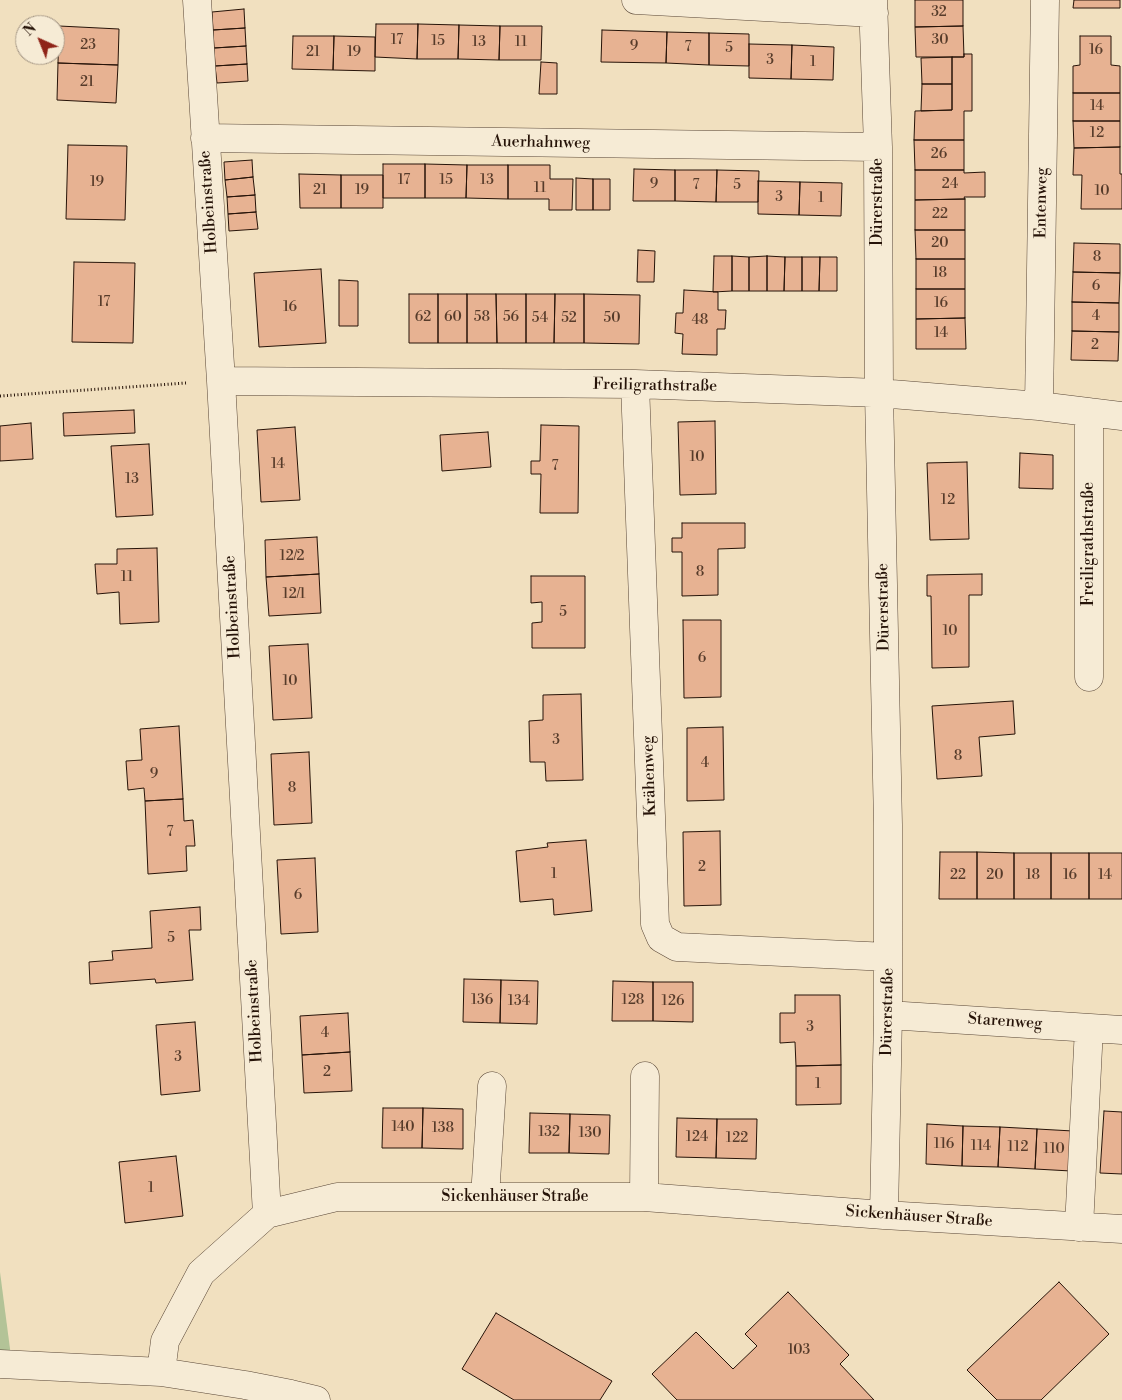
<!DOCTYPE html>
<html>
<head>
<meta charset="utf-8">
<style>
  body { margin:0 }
  #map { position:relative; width:1122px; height:1400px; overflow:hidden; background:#f1e0bf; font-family:"Libre Bodoni",serif }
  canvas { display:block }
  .north { position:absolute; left:15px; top:15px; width:50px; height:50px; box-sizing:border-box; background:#f6ebd5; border:1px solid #a39583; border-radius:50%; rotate:316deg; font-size:14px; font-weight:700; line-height:20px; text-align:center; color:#261308 }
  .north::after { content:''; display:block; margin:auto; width:18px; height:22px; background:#8f2418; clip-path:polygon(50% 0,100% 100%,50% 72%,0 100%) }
</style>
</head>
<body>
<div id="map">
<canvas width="1122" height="1400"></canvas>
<div class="north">N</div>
</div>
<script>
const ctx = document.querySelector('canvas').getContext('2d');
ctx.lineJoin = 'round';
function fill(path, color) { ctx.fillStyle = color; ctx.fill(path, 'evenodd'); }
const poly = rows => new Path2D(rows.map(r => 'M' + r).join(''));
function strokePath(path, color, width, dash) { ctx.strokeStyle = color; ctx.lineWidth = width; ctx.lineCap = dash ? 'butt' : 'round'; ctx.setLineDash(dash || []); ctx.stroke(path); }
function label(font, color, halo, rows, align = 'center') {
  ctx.font = font + ' "Libre Bodoni",serif'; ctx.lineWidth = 4; ctx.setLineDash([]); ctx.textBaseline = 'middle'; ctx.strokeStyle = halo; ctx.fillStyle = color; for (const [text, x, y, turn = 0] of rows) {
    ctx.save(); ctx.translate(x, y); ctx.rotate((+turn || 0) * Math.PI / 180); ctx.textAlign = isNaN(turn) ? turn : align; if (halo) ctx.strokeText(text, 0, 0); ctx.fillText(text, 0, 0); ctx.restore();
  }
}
const green = poly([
  [0,1272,12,1364,0,1364]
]);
const building = poly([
  [915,0,963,0,963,26,915,27,915,0],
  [1074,0,1120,0,1120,8,1073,8,1074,0],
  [244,9,245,28,213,30,212,12,244,9],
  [376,24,418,24,417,59,375,57,376,24],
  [418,24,459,25,458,59,417,59,418,24],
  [459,25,500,26,499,60,458,59,459,25],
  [59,26,119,29,118,65,58,63,59,26],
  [500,26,542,26,541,60,499,60,500,26],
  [963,26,964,57,916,57,915,27,963,26],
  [245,28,246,46,214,48,213,30,245,28],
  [602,30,667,32,666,63,601,62,602,30],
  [667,32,709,33,709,65,666,63,667,32],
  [709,33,749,34,749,66,709,65,709,33],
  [293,36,334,36,333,70,292,69,293,36],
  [334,36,375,37,375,71,333,70,334,36],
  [1080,36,1111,36,1111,65,1120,66,1120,93,1073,93,1073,66,1080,65,1080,36],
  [749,44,792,45,791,79,749,78,749,44],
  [792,45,834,47,833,80,791,79,792,45],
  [246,46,247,64,215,66,214,48,246,46],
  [964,54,972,54,972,111,964,111,964,140,914,140,915,111,952,110,952,57,964,57,964,54],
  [952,57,952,84,922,84,921,58,952,57],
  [541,62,557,63,557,94,539,94,541,62],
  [58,63,118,65,116,103,57,100,58,63],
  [247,64,248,81,217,83,215,66,247,64],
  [922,84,952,84,952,110,921,111,922,84],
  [1073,93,1120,93,1120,121,1073,121,1073,93],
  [1073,121,1120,121,1120,147,1074,148,1073,121],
  [914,140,964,140,964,170,915,170,914,140],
  [68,145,127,146,125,220,66,219,68,145],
  [1120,147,1120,174,1122,174,1122,209,1081,209,1082,175,1073,175,1074,148,1120,147],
  [252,160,253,177,225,180,224,162,252,160],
  [383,164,425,164,425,198,383,198,383,164],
  [425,164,467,165,466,198,425,198,425,164],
  [467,165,508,165,508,199,466,198,467,165],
  [508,165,550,165,550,179,573,179,572,210,549,210,549,199,508,199,508,165],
  [634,169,675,170,675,201,633,201,634,169],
  [675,170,717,170,716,202,675,201,675,170],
  [717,170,759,171,758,202,716,202,717,170],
  [915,170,964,170,964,173,985,172,985,197,964,197,965,199,915,200,915,170],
  [299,174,341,175,341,208,300,208,299,174],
  [341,175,383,175,383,208,341,208,341,175],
  [253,177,255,195,227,197,225,180,253,177],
  [576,178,593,179,593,210,576,210,576,178],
  [593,179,610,179,610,210,593,210,593,179],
  [758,181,800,182,799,215,758,214,758,181],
  [800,182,842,183,841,216,799,215,800,182],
  [255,195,256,212,228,214,227,197,255,195],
  [965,199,965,230,915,230,915,200,965,199],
  [256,212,258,229,229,231,228,214,256,212],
  [915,230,965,230,965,259,916,259,915,230],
  [1074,243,1120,244,1120,273,1073,272,1074,243],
  [638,250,655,251,654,282,637,282,638,250],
  [714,256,732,256,732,291,713,292,714,256],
  [732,256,749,257,749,291,732,291,732,256],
  [767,256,785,257,784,291,767,291,767,256],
  [767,256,767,291,749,291,749,257,767,256],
  [785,257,802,257,802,291,784,291,785,257],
  [802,257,820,257,819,291,802,291,802,257],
  [820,257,837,257,837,291,819,291,820,257],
  [916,259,965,259,965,289,916,289,916,259],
  [74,262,135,263,133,343,72,342,74,262],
  [321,269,326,343,259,347,254,273,321,269],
  [1073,272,1120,273,1119,303,1072,302,1073,272],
  [339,280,358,281,358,326,339,326,339,280],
  [916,289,965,289,965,318,916,319,916,289],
  [684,290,718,292,718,310,726,310,725,329,717,329,717,355,682,354,683,334,675,333,676,313,683,313,684,290],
  [409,294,438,294,438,343,409,343,409,294],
  [438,294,467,294,467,343,438,343,438,294],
  [467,294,496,294,497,343,467,343,467,294],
  [496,294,526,294,526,343,497,343,496,294],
  [526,294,555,294,554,343,526,343,526,294],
  [555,294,584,294,584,343,554,343,555,294],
  [584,294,640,295,639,344,584,343,584,294],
  [1072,302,1119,303,1119,332,1072,331,1072,302],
  [965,318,966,349,916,349,916,319,965,318],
  [1072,331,1119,332,1118,361,1071,360,1072,331],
  [134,410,135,433,64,436,63,413,134,410],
  [715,421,716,494,680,495,678,422,715,421],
  [31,423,33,459,0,461,0,426,31,423],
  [541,425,579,426,578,513,540,513,541,474,531,474,531,461,540,461,541,425],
  [295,427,300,500,261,502,257,430,295,427],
  [488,432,491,467,442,471,440,435,488,432],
  [149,444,153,515,116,517,111,446,149,444],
  [1020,453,1053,455,1053,489,1019,488,1020,453],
  [967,462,969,539,930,540,927,463,967,462],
  [682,523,745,523,745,548,718,549,718,595,682,596,682,552,672,552,672,538,682,538,682,523],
  [317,537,319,574,266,577,265,540,317,537],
  [157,548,159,622,120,624,119,592,97,594,95,564,117,564,117,549,157,548],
  [319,574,321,613,269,616,266,577,319,574],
  [982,574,982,595,969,595,969,667,932,668,931,596,927,596,927,575,982,574],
  [531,576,585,576,585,648,532,648,532,623,542,622,542,602,531,603,531,576],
  [683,620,721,620,721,697,684,698,683,620],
  [308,644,312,718,273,720,269,646,308,644],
  [581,694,583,780,546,781,545,762,530,762,529,721,543,720,543,695,581,694],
  [1013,701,1015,734,979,737,982,776,937,779,932,706,1013,701],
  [179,726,183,799,145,801,144,788,128,790,126,761,142,760,140,729,179,726],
  [723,727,724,800,687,801,687,728,723,727],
  [309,752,312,823,274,825,271,754,309,752],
  [183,799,184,821,193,820,195,846,186,846,187,871,148,874,145,801,183,799],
  [720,831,721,905,684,906,683,832,720,831],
  [586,840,592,911,554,915,553,899,520,902,516,851,548,847,547,843,586,840],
  [940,852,977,852,977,899,939,899,940,852],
  [977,852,1014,853,1014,899,977,899,977,852],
  [1014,853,1051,853,1051,899,1014,899,1014,853],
  [1051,853,1089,853,1089,899,1051,899,1051,853],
  [1089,853,1122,853,1122,899,1089,899,1089,853],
  [315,858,318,932,281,934,277,860,315,858],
  [200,907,201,930,189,930,193,980,156,983,155,979,90,984,89,962,113,960,112,951,152,948,150,911,200,907],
  [464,979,501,980,500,1023,463,1022,464,979],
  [501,980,538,981,537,1024,500,1023,501,980],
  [613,981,653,982,653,1021,612,1021,613,981],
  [653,982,693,982,693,1022,653,1021,653,982],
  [795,995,840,995,841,1065,796,1066,795,1042,780,1043,780,1013,795,1013,795,995],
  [348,1013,350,1052,302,1055,300,1016,348,1013],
  [195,1022,200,1091,161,1095,156,1025,195,1022],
  [350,1052,352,1091,304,1093,302,1055,350,1052],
  [841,1065,841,1104,796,1105,796,1066,841,1065],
  [383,1108,423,1108,422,1148,382,1148,383,1108],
  [423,1108,463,1109,463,1149,422,1148,423,1108],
  [1104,1111,1122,1112,1122,1174,1100,1173,1104,1111],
  [530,1113,570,1114,569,1153,529,1153,530,1113],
  [570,1114,610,1115,609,1154,569,1153,570,1114],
  [677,1118,717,1119,716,1158,676,1157,677,1118],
  [717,1119,757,1119,756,1159,716,1158,717,1119],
  [927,1124,963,1126,962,1166,926,1164,927,1124],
  [963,1126,1000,1127,998,1167,962,1166,963,1126],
  [1000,1127,1037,1129,1035,1169,998,1167,1000,1127],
  [1037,1129,1073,1131,1071,1171,1035,1169,1037,1129],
  [176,1156,183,1216,125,1223,119,1162,176,1156],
  [1059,1282,1109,1334,1041,1400,997,1400,967,1370,1059,1282],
  [788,1292,849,1355,840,1364,874,1400,677,1400,652,1374,696,1332,733,1369,757,1346,745,1334,788,1292],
  [496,1313,612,1381,600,1400,514,1400,462,1369,496,1313]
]);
const path = poly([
  [0,396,186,383]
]);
const minor = poly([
  [197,0,221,381,267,1214],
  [636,0,874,13],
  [873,0,878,147,879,393,888,825,888,1015,884,1215],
  [205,138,878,147],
  [221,381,635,384,879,393,1039,406,1122,416],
  [635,384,655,924,661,938,677,947,888,957],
  [1039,406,1045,0],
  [1089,412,1089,677],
  [888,1015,1122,1030],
  [485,1197,492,1086],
  [644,1197,645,1076],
  [1079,1227,1089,1028],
  [0,1364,161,1372,245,1385,291,1394,316,1400],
  [161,1372,165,1341,201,1273,267,1214,337,1197,644,1197,884,1215,1122,1229]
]);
const numberNames = [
  ["32",939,13],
  ["17",397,41],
  ["30",940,41],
  ["15",438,42],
  ["13",479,43],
  ["11",521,43],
  ["23",88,46],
  ["9",634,47],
  ["7",688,48],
  ["5",729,49],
  ["16",1096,51],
  ["21",313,53],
  ["19",354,53],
  ["3",770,61],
  ["1",813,63],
  ["21",87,83],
  ["14",1097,107],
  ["12",1097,134],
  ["26",939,155],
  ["17",404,181],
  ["15",446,181],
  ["13",487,181],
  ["19",97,183],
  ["9",654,185],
  ["24",950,185],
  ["7",696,186],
  ["5",737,186],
  ["11",540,189],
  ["21",320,191],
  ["19",362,191],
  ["10",1102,192],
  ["3",779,198],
  ["1",821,199],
  ["22",940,215],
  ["20",940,244],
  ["8",1097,258],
  ["18",940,274],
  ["6",1096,287],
  ["17",104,303],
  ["16",941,304],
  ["16",290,308],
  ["4",1096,317],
  ["62",423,318],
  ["60",453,318],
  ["58",482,318],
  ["56",511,318],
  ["54",540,319],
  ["52",569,319],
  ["50",612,319],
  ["48",700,321],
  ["14",941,334],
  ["2",1095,346],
  ["10",697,458],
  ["14",278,465],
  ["7",555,467],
  ["13",132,480],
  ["12",948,501],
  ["12/2",292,557],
  ["8",700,573],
  ["11",127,578],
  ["12/1",294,595],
  ["5",563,613],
  ["10",950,632],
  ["6",702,659],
  ["10",290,682],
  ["3",556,741],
  ["8",958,757],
  ["4",705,764],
  ["9",154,775],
  ["8",292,789],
  ["7",170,833],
  ["2",702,868],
  ["1",554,875],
  ["22",958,876],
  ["20",995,876],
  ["18",1033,876],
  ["16",1070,876],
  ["14",1105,876],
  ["6",298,896],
  ["5",171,939],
  ["136",482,1001],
  ["128",633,1001],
  ["134",519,1002],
  ["126",673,1002],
  ["3",810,1028],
  ["4",325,1034],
  ["3",178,1058],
  ["2",327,1073],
  ["1",818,1085],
  ["140",403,1128],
  ["138",443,1129],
  ["132",549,1133],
  ["130",590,1134],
  ["124",697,1138],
  ["122",737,1139],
  ["116",944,1145],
  ["114",981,1147],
  ["112",1018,1148],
  ["110",1054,1150],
  ["1",151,1189],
  ["103",799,1351]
];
const streetNames = [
  ["Auerhahnweg",541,143,1],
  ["Holbeinstraße",209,202,-94],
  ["Dürerstraße",878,202,-90],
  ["Entenweg",1042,203,-89],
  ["Freiligrathstraße",655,386,1],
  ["Freiligrathstraße",1089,544,-90],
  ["Holbeinstraße",233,607,-93],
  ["Dürerstraße",884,607,-91],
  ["Krähenweg",650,776,-92],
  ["Holbeinstraße",255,1011,-93],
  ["Dürerstraße",888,1012,-89],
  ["Starenweg",1005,1022,4],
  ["Sickenhäuser Straße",515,1197],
  ["Sickenhäuser Straße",919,1217,4]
];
fill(green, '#b3c397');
fill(building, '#e7b292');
strokePath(building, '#261308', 1);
strokePath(minor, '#594636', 29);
strokePath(path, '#261308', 3, [1, 2.5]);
strokePath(minor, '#f6ebd5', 28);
label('14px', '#563b2a', null, numberNames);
label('16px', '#261308', '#f6ebd5', streetNames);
</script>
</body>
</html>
